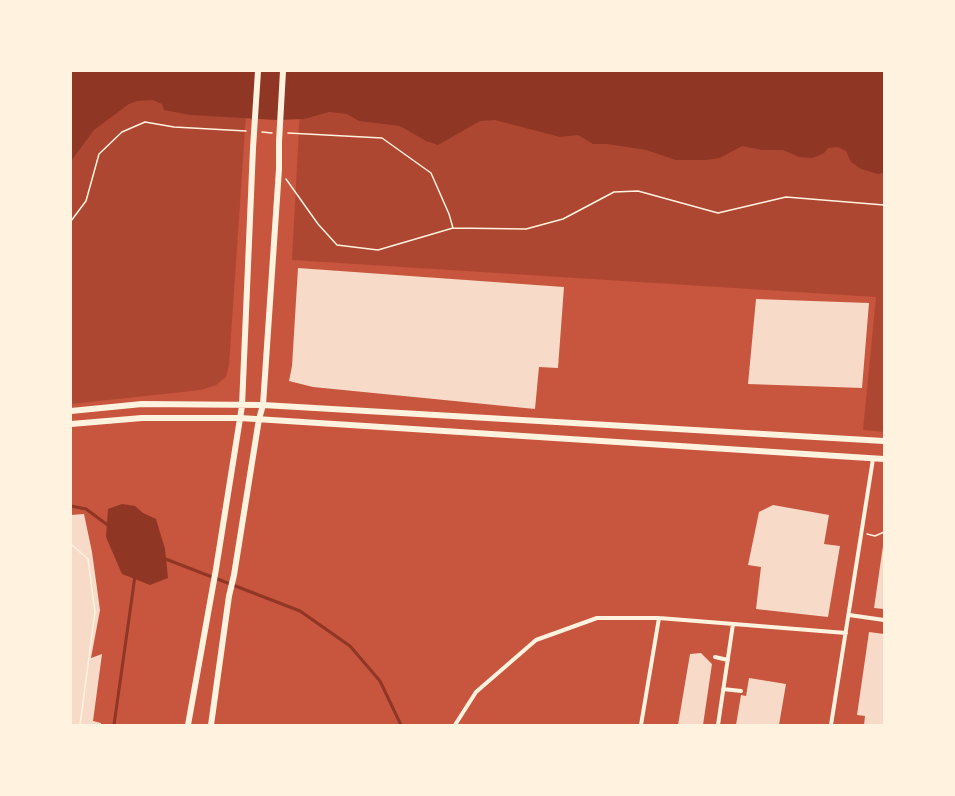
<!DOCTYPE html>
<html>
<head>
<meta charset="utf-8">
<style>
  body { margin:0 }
  #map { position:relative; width:955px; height:796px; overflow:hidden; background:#c8553d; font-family:"Libre Baskerville",serif }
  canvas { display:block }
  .frame { position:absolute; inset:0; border:72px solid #fff3e0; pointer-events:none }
</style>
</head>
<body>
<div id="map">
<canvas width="955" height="796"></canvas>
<div class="frame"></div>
</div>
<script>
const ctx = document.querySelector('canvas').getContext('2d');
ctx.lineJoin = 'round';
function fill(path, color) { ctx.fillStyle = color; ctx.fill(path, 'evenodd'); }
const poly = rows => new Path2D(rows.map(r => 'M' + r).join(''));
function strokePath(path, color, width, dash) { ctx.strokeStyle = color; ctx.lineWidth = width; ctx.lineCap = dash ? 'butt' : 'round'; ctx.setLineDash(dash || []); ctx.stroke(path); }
const green = poly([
  [71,71,249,71,229,365,226,377,216,385,201,390,71,404],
  [302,71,884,71,884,432,863,430,876,297,292,260]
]);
const water = poly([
  [71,71,884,71,884,173,878,174,861,169,851,162,846,151,838,147,828,148,824,153,813,158,799,157,783,150,762,150,742,146,720,158,706,160,676,160,646,150,607,144,593,144,578,135,560,137,495,120,480,121,438,145,426,141,400,126,359,121,347,114,329,112,304,119,277,120,190,115,164,110,162,104,153,100,137,101,129,104,94,130,71,161],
  [122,504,135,506,143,513,156,519,165,549,168,578,150,585,122,574,106,537,108,509]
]);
const stream = poly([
  [71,506,86,509,109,526],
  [163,558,300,611,350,646,380,681,401,725],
  [114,725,135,576]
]);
const building = poly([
  [298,268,564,287,558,368,539,367,535,409,313,387,289,381,292,366],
  [756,299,869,303,862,388,748,384],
  [773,505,829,515,824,544,840,546,828,617,756,609,761,567,748,565,759,512],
  [84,514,92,552,100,610,91,658,102,654,93,721,101,723,101,725,71,725,71,515],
  [883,546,884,546,884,609,874,608],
  [869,632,884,634,884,709,883,718,884,718,884,725,864,725,865,716,857,715],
  [701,653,712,664,703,725,678,725,690,654],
  [749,678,786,684,779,725,736,725,741,695,746,696]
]);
const path = poly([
  [262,132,272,133],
  [286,179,318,224,337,245,378,250,453,228,449,214,431,173,382,138,288,133],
  [71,221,86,201,99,154,122,132,145,122,174,127,246,131],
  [453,228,526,229,563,219,614,192,638,191,718,213,786,197,884,205],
  [867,534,875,536,884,532],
  [71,544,88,559,95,612,80,725]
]);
const minor = poly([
  [849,615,884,620],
  [715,657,728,660],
  [723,689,741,691],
  [455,725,476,692,536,640,597,618,659,618,846,633],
  [641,725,659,618],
  [718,725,733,624],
  [831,725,873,459]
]);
const tertiary = poly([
  [71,411,142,404,263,405,884,441],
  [71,424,142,418,240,418,884,459],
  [188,725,216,569,242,406,253,148,258,71],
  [211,725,229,596,234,575,259,419,263,405,279,169,279,142,283,71]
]);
fill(green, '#ae4732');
fill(water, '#8f3625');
strokePath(stream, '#8f3625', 3);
fill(building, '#f7dbc8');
strokePath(path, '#fff3e0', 1.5);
strokePath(minor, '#fff3e0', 4);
strokePath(tertiary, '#fff3e0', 6);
</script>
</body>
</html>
